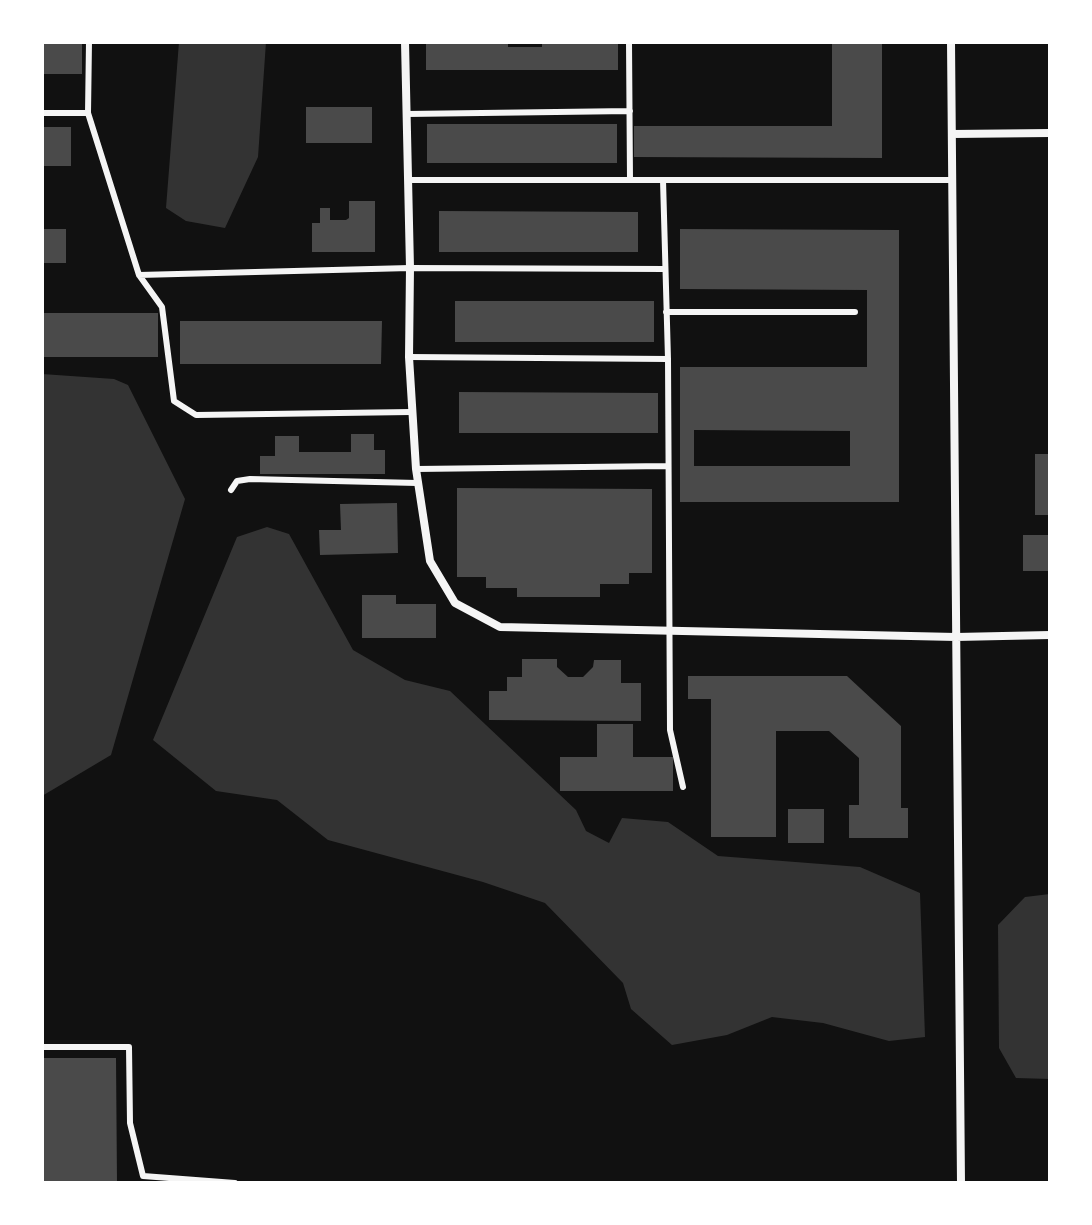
<!DOCTYPE html>
<html>
<head>
<meta charset="utf-8">
<style>
  body { margin:0 }
  #map { position:relative; width:1092px; height:1225px; overflow:hidden; background:#111; font-family:Quicksand,sans-serif }
  canvas { display:block }
  .frame { position:absolute; inset:0; border:44px solid #fff; pointer-events:none }
</style>
</head>
<body>
<div id="map">
<canvas width="1092" height="1225"></canvas>
<div class="frame"></div>
</div>
<script>
const ctx = document.querySelector('canvas').getContext('2d');
ctx.lineJoin = 'round';
function fill(path, color) { ctx.fillStyle = color; ctx.fill(path, 'evenodd'); }
const poly = rows => new Path2D(rows.map(r => 'M' + r).join(''));
function strokePath(path, color, width, dash) { ctx.strokeStyle = color; ctx.lineWidth = width; ctx.lineCap = dash ? 'butt' : 'round'; ctx.setLineDash(dash || []); ctx.stroke(path); }
const water = poly([
  [179,42,266,42,258,157,225,228,186,221,166,208],
  [42,374,114,379,128,385,185,499,111,755,42,796],
  [267,527,289,534,353,650,405,680,450,691,576,810,586,831,609,843,622,818,668,822,718,856,860,867,920,893,925,1037,889,1041,823,1023,772,1017,727,1035,672,1045,631,1009,623,983,545,903,483,882,328,840,277,800,216,791,153,740,237,537],
  [1050,894,1050,1079,1016,1078,999,1048,998,925,1025,897]
]);
const building = poly([
  [42,42,82,42,82,74,42,74],
  [426,42,508,42,508,47,542,47,542,42,618,42,618,70,426,70],
  [832,42,882,42,882,158,634,157,634,126,832,126],
  [306,107,372,107,372,143,306,143],
  [427,124,617,124,617,163,427,163],
  [42,127,71,127,71,166,42,166],
  [349,201,375,201,375,252,312,252,312,223,320,223,320,208,330,208,330,220,346,220,349,218],
  [439,211,638,212,638,252,439,252],
  [42,229,66,229,66,263,42,263],
  [680,229,899,230,899,502,680,502,680,367,867,367,867,290,680,289],
  [694,430,850,431,850,466,694,466],
  [455,301,654,301,654,342,455,342],
  [42,313,158,313,158,357,42,357],
  [180,321,382,321,381,364,180,364],
  [459,392,658,393,658,433,459,433],
  [351,434,374,434,374,450,385,450,385,474,260,474,260,456,275,456,275,436,299,436,299,452,351,452],
  [1035,454,1050,454,1050,515,1035,515],
  [457,488,652,489,652,573,629,573,629,584,600,584,600,597,517,597,517,588,486,588,486,577,457,577],
  [397,503,398,553,320,555,319,530,341,530,340,504],
  [1023,535,1050,535,1050,571,1023,571],
  [362,595,396,595,396,604,436,604,436,638,362,638],
  [522,659,557,659,557,667,568,677,583,677,593,667,594,660,621,660,621,683,641,683,641,721,489,720,489,691,507,691,507,677,522,677],
  [688,676,847,676,901,726,901,808,908,808,908,838,849,838,849,805,859,805,859,758,829,731,776,731,776,837,711,837,711,699,688,699],
  [597,724,633,724,633,757,673,757,673,791,560,791,560,757,597,757],
  [788,809,824,809,824,843,788,843],
  [42,1058,116,1058,117,1183,42,1183]
]);
const service = poly([
  [89,42,88,113,139,275,162,307,174,401,196,415,411,412],
  [629,42,630,180],
  [42,113,88,113],
  [407,114,630,111],
  [408,180,952,180],
  [663,180,668,359,670,730,683,787],
  [139,275,410,268,665,269],
  [666,312,855,312],
  [409,357,668,359],
  [416,469,667,466],
  [231,490,237,481,250,479,417,483],
  [42,1047,129,1047,130,1123,143,1176,235,1183]
]);
const minor = poly([
  [405,42,410,268,409,357,416,469,430,561,455,603,500,627,956,637,1050,635],
  [951,42,961,1183],
  [952,134,1050,133]
]);
fill(water, '#333');
fill(building, '#4a4a4a');
strokePath(service, '#f5f5f5', 6);
strokePath(minor, '#f5f5f5', 8);
</script>
</body>
</html>
